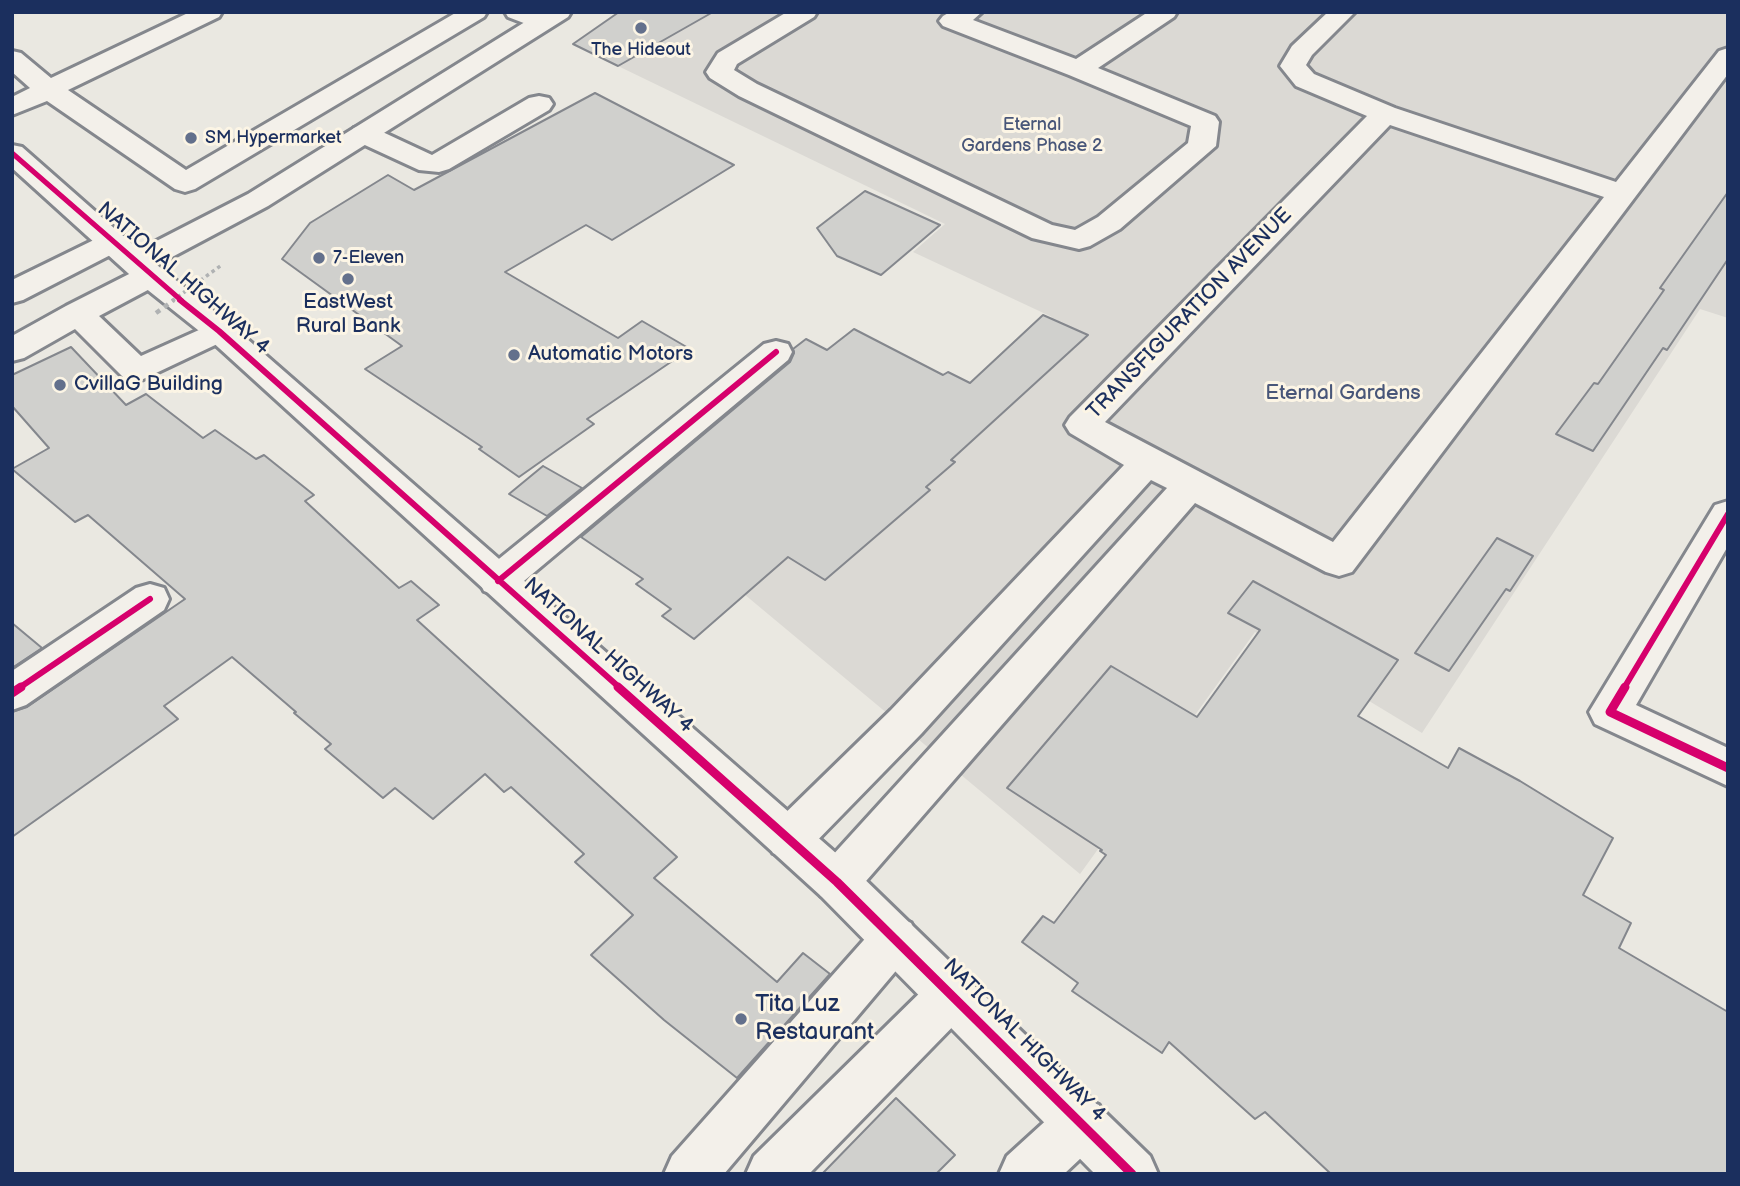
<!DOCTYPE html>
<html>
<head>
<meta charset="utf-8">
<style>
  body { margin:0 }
  #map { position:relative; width:1740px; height:1186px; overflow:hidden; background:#eae8e1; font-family:"Balsamiq Sans",sans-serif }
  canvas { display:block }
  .frame { position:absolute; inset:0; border:14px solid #1b2f5e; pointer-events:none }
</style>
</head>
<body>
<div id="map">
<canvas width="1740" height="1186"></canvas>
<div class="frame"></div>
</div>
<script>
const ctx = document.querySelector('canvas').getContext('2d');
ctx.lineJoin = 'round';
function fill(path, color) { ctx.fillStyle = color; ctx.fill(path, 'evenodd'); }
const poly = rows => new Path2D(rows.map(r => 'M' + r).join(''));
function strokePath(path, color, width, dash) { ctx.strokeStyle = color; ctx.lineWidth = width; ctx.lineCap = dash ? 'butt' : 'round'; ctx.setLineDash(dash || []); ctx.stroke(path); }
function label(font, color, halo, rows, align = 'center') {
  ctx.font = font + ' "Balsamiq Sans",sans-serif'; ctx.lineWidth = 6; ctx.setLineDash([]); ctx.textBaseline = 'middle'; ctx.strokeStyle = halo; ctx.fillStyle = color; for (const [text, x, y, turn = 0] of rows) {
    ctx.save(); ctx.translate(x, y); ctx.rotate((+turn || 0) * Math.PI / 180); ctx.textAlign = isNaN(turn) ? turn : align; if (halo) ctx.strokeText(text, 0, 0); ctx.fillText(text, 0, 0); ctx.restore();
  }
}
const green = poly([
  [713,12,1728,12,1728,318,1700,309,1422,733,1255,632,1080,874,744,594,1052,317,913,252,945,224,618,66]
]);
const building = poly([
  [619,12,713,12,618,66,573,44,619,12],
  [595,93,734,165,612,240,586,225,505,272,618,338,642,321,690,349,587,419,594,424,519,477,479,449,482,447,365,369,402,346,282,259,310,223,388,175,414,190,595,93],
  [865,191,940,225,881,275,837,256,817,228,865,191],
  [1728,192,1728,259,1667,350,1663,348,1593,451,1556,434,1594,383,1598,384,1664,290,1660,288,1728,192],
  [1043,315,1088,335,951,460,955,462,926,487,930,490,825,580,788,557,694,639,662,616,671,609,636,584,643,579,581,537,790,362,794,353,793,349,806,339,827,350,854,329,943,375,948,372,970,383,1043,315],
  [71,347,126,405,146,394,203,438,215,430,256,459,264,455,314,495,305,501,399,588,411,581,439,605,417,620,677,857,654,878,777,982,803,953,830,974,737,1078,664,1020,591,955,633,915,575,862,584,854,511,787,504,792,485,774,433,819,395,788,383,798,325,749,331,744,294,713,296,712,232,657,164,706,178,719,12,837,12,712,27,707,185,599,88,515,75,522,12,469,49,448,12,406,12,375,71,347],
  [543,466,582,488,547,516,509,494,543,466],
  [1497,538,1533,556,1510,591,1506,589,1449,671,1415,653,1497,538],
  [1253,581,1398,660,1358,716,1448,768,1459,748,1520,781,1613,838,1583,895,1631,923,1619,948,1728,1012,1728,1174,1331,1174,1265,1112,1255,1119,1169,1042,1162,1053,1072,991,1078,983,1022,942,1043,916,1054,923,1106,855,1100,851,1102,850,1007,788,1111,666,1197,717,1260,630,1228,613,1253,581],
  [12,623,42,648,12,668,12,623],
  [896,1098,955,1155,936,1174,822,1174,896,1098]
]);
const minor = poly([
  [190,12,222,12,219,17,68,90,186,170,457,12,487,12,484,17,195,189,185,192,175,189,47,101,12,115,12,97,30,88,12,72,12,51,21,53,51,78,190,12],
  [505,12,540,12,551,17,555,22,551,27,542,30,508,17,505,12],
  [787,12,817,12,814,17,737,64,734,70,757,84,1052,225,1075,230,1098,217,1188,143,1191,126,1069,75,943,26,939,21,943,16,950,12,982,12,973,20,1076,59,1148,12,1177,12,1174,17,1098,68,1215,116,1219,122,1216,146,1120,229,1090,246,1079,249,1032,238,739,96,710,78,706,72,718,53,787,12],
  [1328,12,1355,12,1312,55,1306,65,1314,74,1395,108,1616,182,1719,51,1728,48,1728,74,1352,572,1339,576,1326,572,1195,503,853,896,837,902,821,896,814,882,821,868,1167,488,1151,480,921,734,805,853,789,859,773,853,767,839,773,825,891,710,1124,465,1070,433,1065,425,1070,417,1367,116,1296,86,1280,66,1292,46,1328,12],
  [1390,125,1604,197,1333,542,1105,422,1390,125],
  [539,96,549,98,553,104,549,110,449,169,439,172,419,170,354,140,350,134,354,128,364,126,374,128,432,155,529,98,539,96],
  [113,233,124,236,128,242,124,248,23,300,12,303,12,280,102,236,113,233],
  [150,266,161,269,166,276,161,283,99,316,141,356,219,321,230,324,235,331,230,338,137,382,125,379,75,329,24,358,12,361,12,336,66,306,139,269,150,266],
  [776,341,788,344,792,352,788,360,512,591,498,596,484,591,479,581,484,571,764,344,776,341],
  [1728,501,1728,546,1636,705,1728,748,1728,786,1595,724,1589,712,1715,505,1728,501],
  [150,584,164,588,169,599,164,610,26,705,12,710,12,671,136,588,150,584],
  [895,916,911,923,918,938,911,953,724,1174,664,1174,672,1156,879,923,895,916],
  [952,971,969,978,976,994,969,1010,809,1174,746,1174,754,1156,935,978,952,971],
  [1081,1098,1099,1105,1106,1123,1099,1141,1064,1174,999,1174,1007,1156,1063,1105,1081,1098]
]);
const major = poly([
  [541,12,571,12,568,17,268,206,157,265,230,324,853,868,1150,1156,1158,1174,1095,1174,821,896,208,338,139,283,12,168,12,145,22,147,139,250,248,194,541,12]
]);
const pathBridgeFar1 = poly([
  [172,301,223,264]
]);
const pathBridge = poly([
  [156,313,174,300]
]);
const cyclewayFar2 = poly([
  [12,153,182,301]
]);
const cyclewayFar1 = poly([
  [180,300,219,331,620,688],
  [498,581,776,352],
  [19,688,150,599],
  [1624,688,1728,514]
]);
const cycleway = poly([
  [618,687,837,882,1132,1174],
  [1625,687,1610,712,1728,768],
  [12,693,21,687]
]);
const markers = [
  [641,28,7,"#63708c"],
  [191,138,7,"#63708c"],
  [319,258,7,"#63708c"],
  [348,279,7,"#63708c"],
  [514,355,7,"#63708c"],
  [60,385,7,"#63708c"],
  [741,1019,7,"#63708c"]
];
const farPoinames = [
  ["The Hideout",641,50,"center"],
  ["SM Hypermarket",205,138],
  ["7-Eleven",333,258]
];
const farParknames = [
  ["Eternal",1032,125],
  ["Gardens Phase 2",1032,146]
];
const streetNames = [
  ["NATIONAL HIGHWAY 4",183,279,41],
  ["TRANSFIGURATION AVENUE",1190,314,-46],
  ["NATIONAL HIGHWAY 4",608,656,42],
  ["NATIONAL HIGHWAY 4",1024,1041,45]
];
const poiNames = [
  ["EastWest",348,303,"center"],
  ["Rural Bank",348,327,"center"],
  ["Automatic Motors",528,355],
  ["CvillaG Building",74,385]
];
const parkNames = [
  ["Eternal Gardens",1343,394]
];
const nearPoinames = [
  ["Tita Luz",755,1005],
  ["Restaurant",755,1033]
];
fill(green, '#dbd9d4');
fill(building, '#d0d0cd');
strokePath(building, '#84878d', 2);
strokePath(minor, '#84878d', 6);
strokePath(major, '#84878d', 6);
fill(minor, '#f3f0ea');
fill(major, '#f3f0ea');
strokePath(pathBridgeFar1, '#b0b2b3', 3.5, [3.5, 3.5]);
strokePath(pathBridge, '#b0b2b3', 4.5, [5, 5]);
strokePath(cyclewayFar2, '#d6006c', 5);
strokePath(cyclewayFar1, '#d6006c', 6);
strokePath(cycleway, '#d6006c', 9);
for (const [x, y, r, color] of markers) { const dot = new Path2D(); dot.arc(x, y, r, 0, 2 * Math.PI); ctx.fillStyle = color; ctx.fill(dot); strokePath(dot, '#fcf5e5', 2.5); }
label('18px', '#1b2f5e', '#fcf5e5', farPoinames, 'left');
label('18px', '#485679', '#fcf5e5', farParknames);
label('21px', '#1b2f5e', '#fcf5e5', streetNames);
label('21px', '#1b2f5e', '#fcf5e5', poiNames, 'left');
label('21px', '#485679', '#fcf5e5', parkNames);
label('24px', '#1b2f5e', '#fcf5e5', nearPoinames, 'left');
</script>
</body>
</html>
